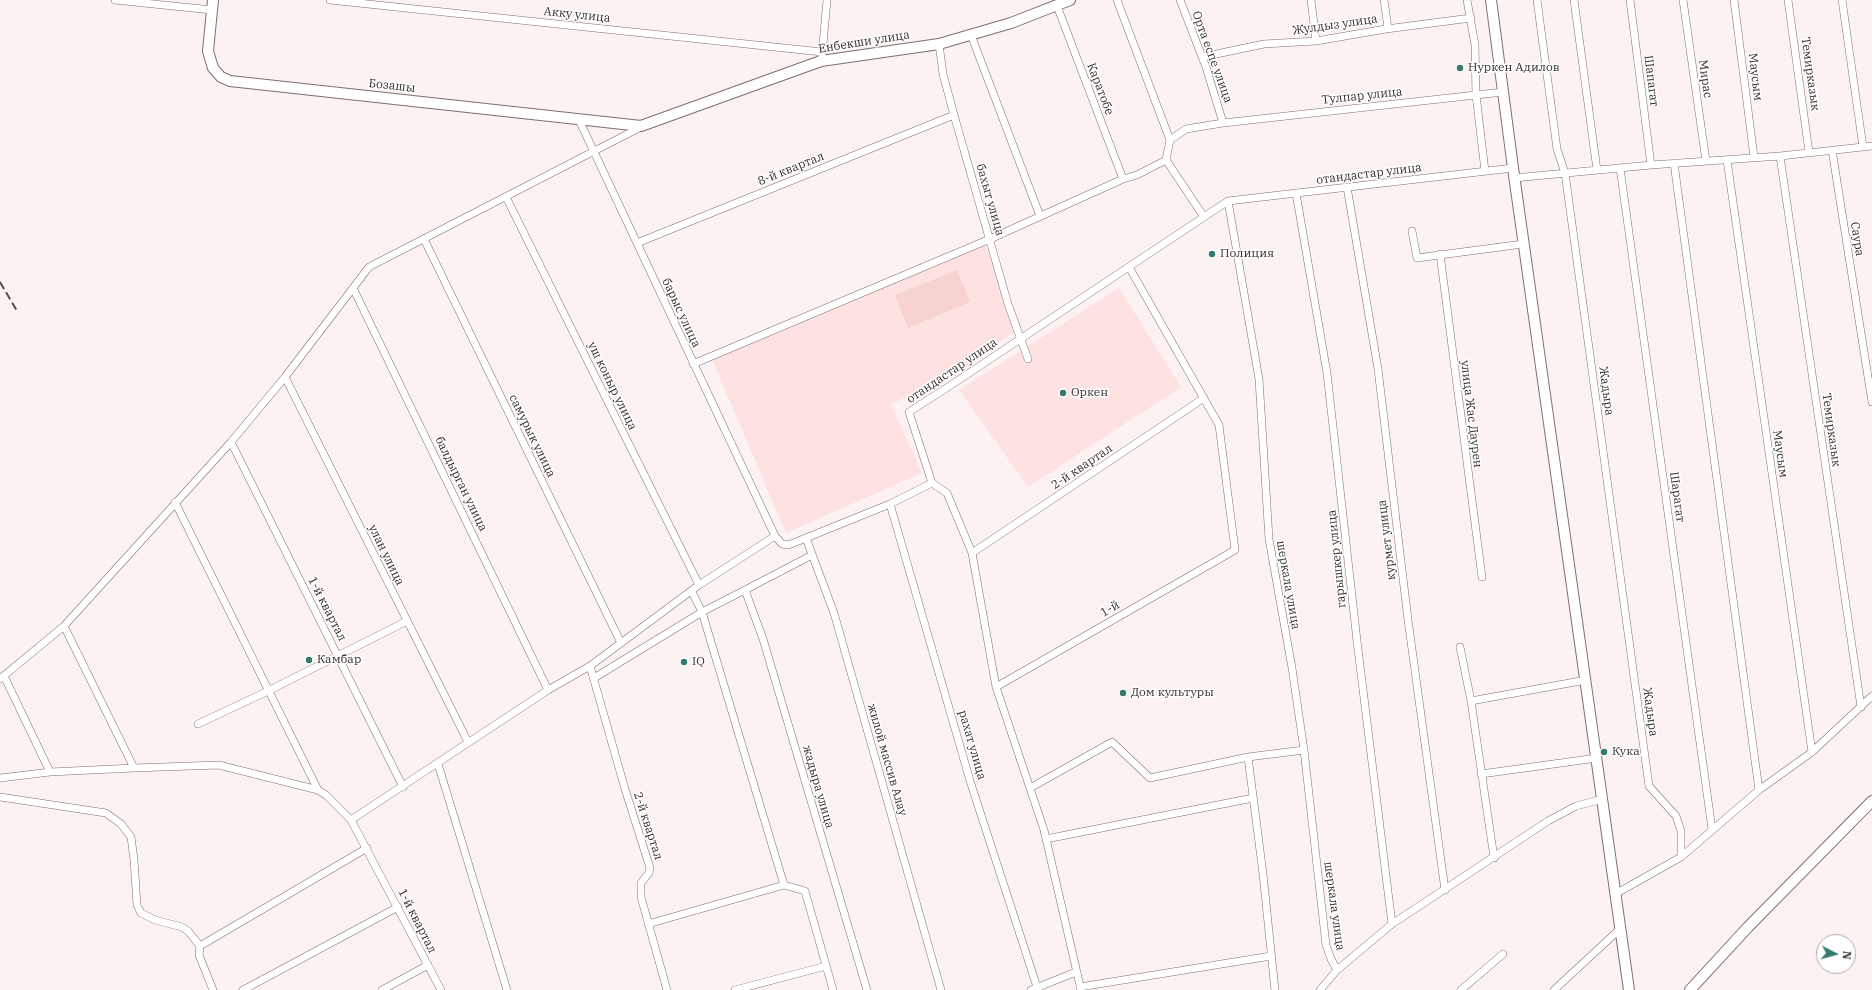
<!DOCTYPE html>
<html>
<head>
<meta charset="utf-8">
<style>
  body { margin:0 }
  #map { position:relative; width:1872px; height:990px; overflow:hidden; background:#fcf2f1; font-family:"IBM Plex Serif",serif }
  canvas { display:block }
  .north { position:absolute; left:1816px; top:934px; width:40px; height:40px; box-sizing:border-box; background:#fff; border:1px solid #afabab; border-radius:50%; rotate:96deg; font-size:11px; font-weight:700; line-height:16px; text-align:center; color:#362c2c }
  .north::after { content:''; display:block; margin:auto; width:14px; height:18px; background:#367a6f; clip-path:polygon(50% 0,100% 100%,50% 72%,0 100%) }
</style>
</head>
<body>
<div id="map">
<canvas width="1872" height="990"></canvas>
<div class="north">N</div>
</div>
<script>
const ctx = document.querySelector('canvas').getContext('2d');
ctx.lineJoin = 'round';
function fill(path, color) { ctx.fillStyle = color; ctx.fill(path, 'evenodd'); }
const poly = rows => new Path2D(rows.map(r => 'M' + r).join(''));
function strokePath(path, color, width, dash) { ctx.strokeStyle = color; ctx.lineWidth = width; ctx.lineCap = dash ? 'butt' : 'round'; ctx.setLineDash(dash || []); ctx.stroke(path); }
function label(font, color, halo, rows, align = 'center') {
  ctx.font = font + ' "IBM Plex Serif",serif'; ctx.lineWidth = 3; ctx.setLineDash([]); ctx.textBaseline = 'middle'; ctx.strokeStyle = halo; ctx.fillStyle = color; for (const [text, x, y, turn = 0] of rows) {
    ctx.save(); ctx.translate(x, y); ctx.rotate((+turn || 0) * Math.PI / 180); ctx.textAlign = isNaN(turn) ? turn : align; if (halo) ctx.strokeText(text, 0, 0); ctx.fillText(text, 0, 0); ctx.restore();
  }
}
const built = poly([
  [984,244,1022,326,952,377,891,404,922,473,786,533,712,359],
  [1119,288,1181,387,1028,487,959,390]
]);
const green = poly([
  [957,270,970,302,908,328,895,295]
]);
const street = poly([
  [115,0,212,10],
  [330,0,822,52],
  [1117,0,1170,140],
  [1180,0,1206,67,1223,123],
  [1311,0,1316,41],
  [1384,0,1388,28],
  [1467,0,1475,45,1476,95,1485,171],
  [1537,0,1557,149,1565,173,1649,786,1676,816,1681,831,1681,857],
  [1574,0,1597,170],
  [1630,0,1651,165],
  [1683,0,1706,161],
  [1734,0,1754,157],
  [1788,0,1809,152],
  [1842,0,1863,147],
  [1057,6,1123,179],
  [971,35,1040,216],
  [939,44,943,74,954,115,1008,304,1028,359],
  [822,55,827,0],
  [1202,57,1264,44,1316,41,1386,29,1471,18],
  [1503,92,1223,123,1186,129,1170,140,1166,160,1204,217,1228,201,1513,168],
  [1832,150,1872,402],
  [1780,156,1861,707],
  [1727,160,1812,752],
  [1674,163,1759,790],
  [1620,168,1712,829],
  [1514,178,1651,165,1780,156,1872,146],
  [1347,187,1378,369,1408,620,1445,890],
  [1296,193,1327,373,1357,641,1392,924],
  [506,197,699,585],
  [1228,201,1259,379,1269,539,1292,668,1304,750,1326,945,1331,959,1337,970],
  [1412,231,1417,258,1523,244],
  [424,239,621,643],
  [637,243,954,115],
  [1440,254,1482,577],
  [353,288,548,690],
  [693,364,990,239,1123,179,1137,175,1166,160],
  [285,377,468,742],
  [231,442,403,787],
  [932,483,947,493,972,553,996,687,1044,830,1081,990],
  [175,502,318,790],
  [890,504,971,784,1038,990],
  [775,536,782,544,788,545,796,542,890,504,932,483,909,412,948,387,1204,217],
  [806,538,834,613,941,990],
  [972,553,1204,398],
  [812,555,745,590,763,639,867,990],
  [692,592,702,612,784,885,805,891,833,990],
  [1460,647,1471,701,1494,858],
  [590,666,625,789,650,868,649,873,641,883,641,897,667,990],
  [4,676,50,772],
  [594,678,702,612,745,590],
  [0,679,64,626],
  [996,687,1235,550,1219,425,1129,267],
  [1471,701,1586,680],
  [198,724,270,690,407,621],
  [1248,757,1263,874,1275,990],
  [438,764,507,990],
  [1481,774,1597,758],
  [0,778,50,772,134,768],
  [1030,788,1112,742,1150,778,1248,757,1304,750],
  [0,797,106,813,121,824,131,837,134,860,137,905,141,913,155,920,182,927,188,931,200,946],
  [351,820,548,690,590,666,699,585,775,536,579,120],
  [1046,839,1253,798],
  [1617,893,1681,857,1759,790,1812,752,1872,696],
  [648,924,784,885],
  [1080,987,1271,956],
  [213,990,199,955,200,946,367,848],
  [243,990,398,907],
  [382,990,428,965],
  [441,990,351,820,326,795,318,790,219,765,134,768,64,626,231,442,285,377,369,267,641,127],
  [735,990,826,966],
  [1031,990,1076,972],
  [1320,990,1337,970,1392,924,1548,821,1576,806,1603,799],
  [1461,990,1503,954],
  [1554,990,1621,928]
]);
const secondary = poly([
  [213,0,208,51,213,68,221,77,230,81,641,126,821,61,939,44,1011,23,1070,0],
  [1491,0,1513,168,1629,990],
  [1690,990,1748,927,1872,801]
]);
const rail = poly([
  [0,282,17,311]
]);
const markers = [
  [1460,68,4,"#367a6f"],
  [1212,254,4,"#367a6f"],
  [1063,393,4,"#367a6f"],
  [309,660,4,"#367a6f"],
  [684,662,4,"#367a6f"],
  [1123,693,4,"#367a6f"],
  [1604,752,4,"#367a6f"]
];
const streetNames = [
  ["Акку улица",577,15,6],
  ["Жулдыз улица",1335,25,-8],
  ["Енбекши улица",864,42,-9],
  ["Орта еспе улица",1212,57,70],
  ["Темирказык",1810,74,82],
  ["Маусым",1755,77,83],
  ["Мирас",1705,79,82],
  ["Шапагат",1651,81,83],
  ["Бозашы",392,86,6],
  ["Каратобе",1100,89,69],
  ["Тулпар улица",1362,96,-6],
  ["8-й квартал",791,169,-22],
  ["отандастар улица",1369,174,-7],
  ["бахыт улица",990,200,74],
  ["Саура",1857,239,81],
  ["барыс улица",681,313,65],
  ["отандастар улица",952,371,-34],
  ["уш коныр улица",612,386,64],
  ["Жадыра",1606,391,82],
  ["улица Жас Даурен",1471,414,83],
  ["Темирказык",1831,430,82],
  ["самурык улица",532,436,64],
  ["Маусым",1780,454,82],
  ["2-й квартал",1082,467,-34],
  ["балдырган улица",461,484,64],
  ["Шарагат",1677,497,82],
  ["курмет улица",1387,540,-97],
  ["улан улица",386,555,64],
  ["гарышкер улица",1337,559,-96],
  ["шеркала улица",1288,585,80],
  ["1-й квартал",327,609,63],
  ["1-й",1110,609,-30],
  ["Жадыра",1650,712,82],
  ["рахат улица",972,745,74],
  ["жилой массив Алау",887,760,74],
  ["жадыра улица",818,787,74],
  ["2-й квартал",648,826,72],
  ["шеркала улица",1334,906,82],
  ["1-й квартал",417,921,63]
];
const poiNames = [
  ["Нуркен Адилов",1468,68],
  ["Полиция",1220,254],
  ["Оркен",1071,393],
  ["Камбар",317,660],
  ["IQ",692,662],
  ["Дом культуры",1131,693],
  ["Кука",1612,752]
];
fill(built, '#fee2e1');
fill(green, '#f7d2d0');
strokePath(street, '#836d6c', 8);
strokePath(secondary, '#836d6c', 12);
strokePath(street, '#fff', 7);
strokePath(secondary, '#fff', 10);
strokePath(rail, '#564c4c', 2, [8, 4]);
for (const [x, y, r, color] of markers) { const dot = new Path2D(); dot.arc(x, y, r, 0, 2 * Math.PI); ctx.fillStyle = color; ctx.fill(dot); strokePath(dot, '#fff', 1.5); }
label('12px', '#362c2c', '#fff', streetNames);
label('12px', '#362c2c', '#fff', poiNames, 'left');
</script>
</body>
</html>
